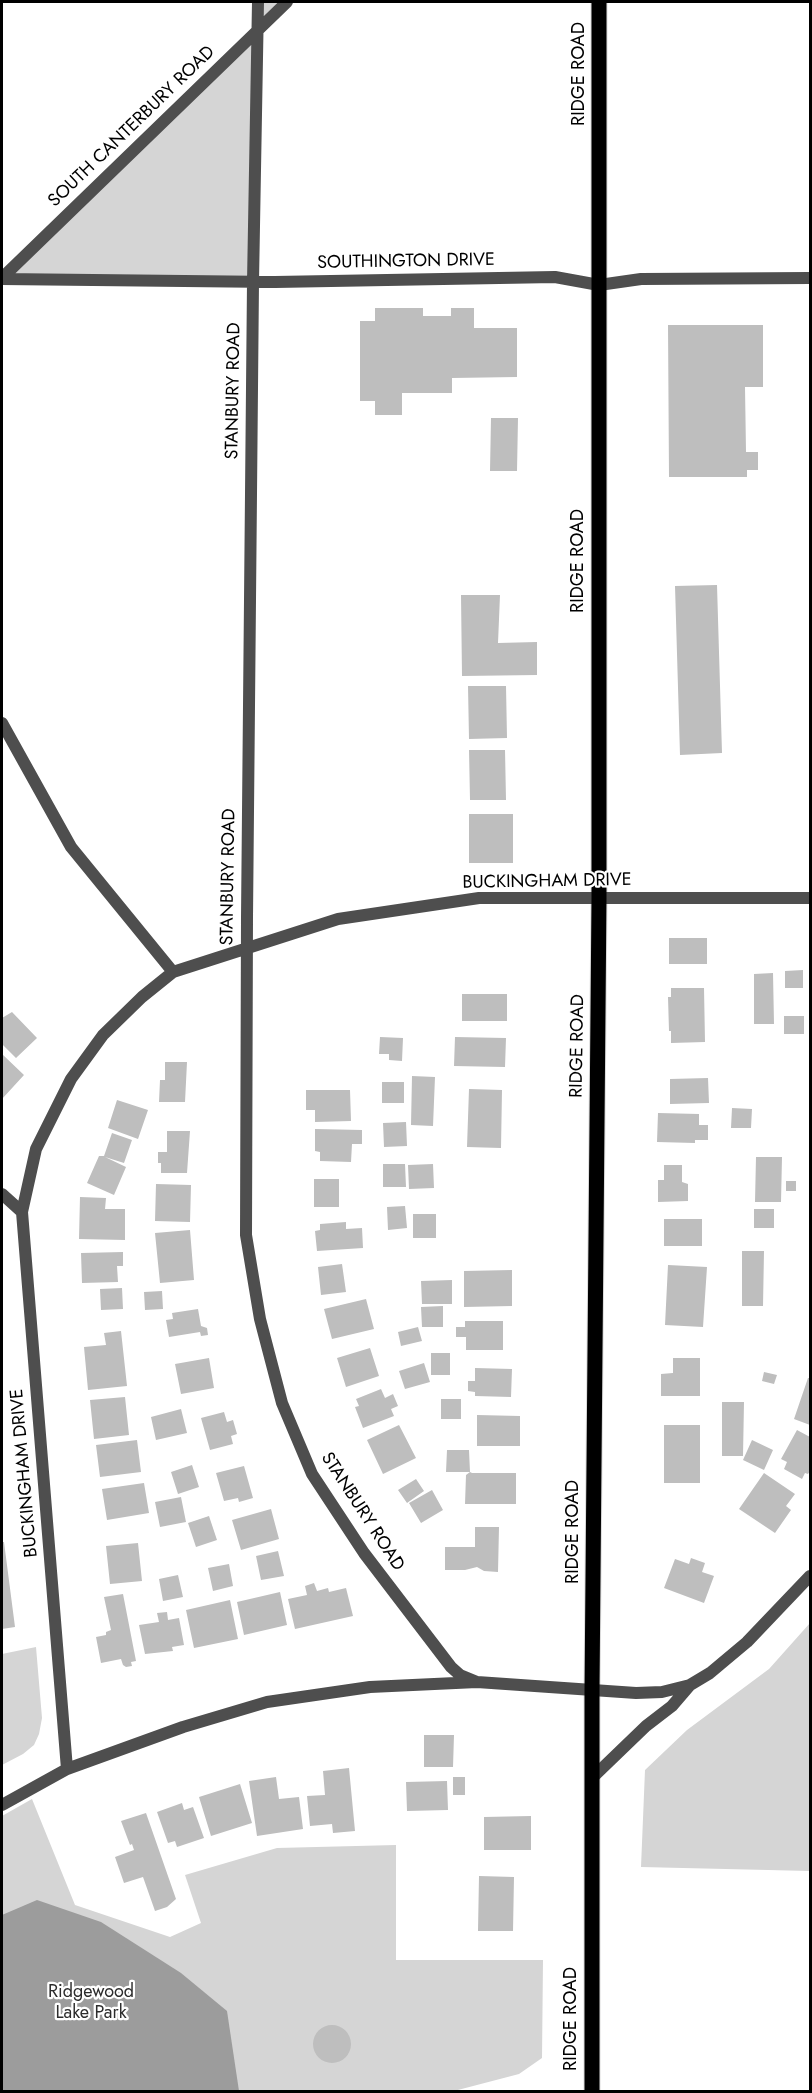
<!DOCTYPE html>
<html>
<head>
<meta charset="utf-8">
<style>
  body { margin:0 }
  #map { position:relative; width:812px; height:2093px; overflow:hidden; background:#fff; font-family:Jost,sans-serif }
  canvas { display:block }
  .frame { position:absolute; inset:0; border:3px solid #000; pointer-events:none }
</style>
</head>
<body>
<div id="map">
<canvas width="812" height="2093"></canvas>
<div class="frame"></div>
</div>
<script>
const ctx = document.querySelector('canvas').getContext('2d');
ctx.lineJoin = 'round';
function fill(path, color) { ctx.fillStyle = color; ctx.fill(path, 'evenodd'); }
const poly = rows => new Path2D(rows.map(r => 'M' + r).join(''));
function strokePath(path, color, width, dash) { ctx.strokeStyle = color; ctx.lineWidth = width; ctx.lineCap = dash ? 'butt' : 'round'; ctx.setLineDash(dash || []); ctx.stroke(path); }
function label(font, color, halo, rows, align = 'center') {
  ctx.font = font + ' Jost,sans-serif'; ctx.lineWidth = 4.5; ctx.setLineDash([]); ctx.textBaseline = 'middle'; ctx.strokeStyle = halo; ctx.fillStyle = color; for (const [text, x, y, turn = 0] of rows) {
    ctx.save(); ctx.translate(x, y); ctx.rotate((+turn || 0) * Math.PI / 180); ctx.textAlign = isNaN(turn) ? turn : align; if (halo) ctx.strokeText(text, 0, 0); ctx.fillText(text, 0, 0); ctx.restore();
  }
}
const green = poly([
  [258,2,287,2,258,31,253,282,2,278,258,31],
  [810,1623,810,1871,641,1867,645,1770,687,1730,769,1669],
  [36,1647,42,1718,39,1734,34,1745,23,1754,2,1765,2,1654],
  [32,1799,75,1905,170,1937,201,1923,185,1875,277,1848,396,1845,396,1960,543,1960,542,2058,519,2074,454,2091,2,2091,2,1816]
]);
const water = poly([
  [37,1900,101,1922,181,1973,227,2011,239,2091,2,2091,2,1915]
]);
const building = poly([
  [375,308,423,308,423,316,451,316,451,308,474,308,474,328,517,328,517,377,452,378,452,393,402,393,402,415,375,415,375,401,360,401,360,321,375,321],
  [668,325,763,325,763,387,745,387,746,452,758,452,758,470,747,470,747,477,669,477],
  [491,418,518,418,517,471,490,471],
  [717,585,722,753,680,755,675,586],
  [461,595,500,595,498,643,537,642,537,675,462,676],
  [468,686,506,686,507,738,469,739],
  [469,750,505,750,506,800,470,800],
  [469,814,513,814,513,863,469,863],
  [669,938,707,938,707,964,669,964],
  [803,970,803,988,785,988,785,971],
  [773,973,774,1024,754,1024,754,974],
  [671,988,704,988,705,1042,671,1043,671,1031,669,1031,668,997,671,997],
  [462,994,507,994,507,1021,462,1021],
  [12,1012,37,1038,16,1058,2,1044,2,1018],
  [784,1016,804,1016,804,1034,784,1034],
  [380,1037,403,1038,402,1061,389,1060,389,1054,379,1054],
  [455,1037,506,1038,505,1067,454,1066],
  [2,1054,24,1075,2,1099],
  [165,1062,187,1062,185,1102,159,1102,160,1080,165,1080],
  [412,1076,435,1077,433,1126,411,1125],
  [708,1078,709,1103,670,1104,670,1079],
  [382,1082,404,1082,404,1103,382,1103],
  [469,1089,502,1090,501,1148,467,1147],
  [306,1090,350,1090,351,1121,315,1122,315,1110,306,1110],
  [117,1100,148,1110,138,1139,108,1128],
  [732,1108,752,1109,751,1128,731,1128],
  [658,1113,699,1114,699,1125,708,1125,708,1140,695,1140,695,1143,657,1142],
  [406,1122,407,1146,384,1147,383,1123],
  [315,1129,362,1130,362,1144,352,1144,351,1162,320,1161,320,1152,315,1151],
  [167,1131,190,1131,187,1173,161,1173,161,1163,158,1163,158,1152,167,1152],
  [112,1133,132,1140,124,1163,105,1157,126,1167,114,1195,87,1183,99,1156,104,1156],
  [756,1157,782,1157,781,1202,755,1202],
  [383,1164,405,1164,406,1187,383,1187],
  [433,1164,434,1188,409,1189,408,1165],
  [664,1165,682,1165,682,1182,688,1184,688,1201,658,1202,658,1180,664,1180],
  [314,1179,339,1179,339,1207,314,1207],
  [786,1181,796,1181,796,1191,786,1191],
  [156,1184,191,1185,190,1222,155,1221],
  [80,1197,106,1198,105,1209,125,1209,125,1240,79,1239],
  [405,1206,407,1228,388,1230,387,1207],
  [754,1209,774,1209,774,1228,754,1228],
  [413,1214,436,1214,436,1238,413,1238],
  [664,1219,702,1219,702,1246,664,1246],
  [346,1222,346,1229,362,1228,363,1248,317,1251,315,1231,320,1230,320,1224],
  [190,1230,194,1280,160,1283,155,1233],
  [742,1251,764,1251,763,1306,742,1306],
  [123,1252,123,1266,117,1266,118,1282,82,1283,81,1253],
  [342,1264,346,1292,321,1295,318,1267],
  [668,1265,707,1267,703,1327,665,1325],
  [512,1270,512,1306,464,1307,464,1271],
  [452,1280,452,1304,422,1304,421,1281],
  [122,1288,123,1309,101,1310,100,1289],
  [162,1291,163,1309,145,1310,144,1292],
  [366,1299,374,1329,332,1339,324,1309],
  [443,1306,443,1327,422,1327,421,1307],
  [198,1309,201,1326,207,1328,208,1335,201,1336,200,1332,169,1337,166,1320,173,1319,172,1313],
  [465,1321,503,1321,503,1350,466,1350,466,1337,456,1337,456,1327,465,1327],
  [418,1327,422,1341,401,1346,398,1332],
  [121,1331,127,1386,88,1390,84,1347,106,1345,104,1333],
  [370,1348,379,1376,346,1387,337,1358],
  [431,1353,450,1353,450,1375,431,1375],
  [209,1358,214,1388,181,1394,175,1364],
  [673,1358,700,1358,700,1396,661,1396,661,1374,673,1373],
  [424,1363,430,1382,405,1389,399,1371],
  [475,1368,512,1369,511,1397,475,1396,475,1392,468,1391,468,1381,475,1381],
  [764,1372,777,1375,774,1384,762,1381],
  [808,1378,810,1378,810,1425,794,1419],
  [381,1389,385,1398,393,1394,398,1406,391,1409,394,1416,363,1428,355,1407,359,1406,356,1399],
  [125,1397,129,1435,94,1439,90,1400],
  [441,1399,461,1399,461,1419,441,1419],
  [722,1402,744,1402,743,1456,722,1456],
  [181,1409,187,1433,156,1440,151,1417],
  [224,1412,227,1422,233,1420,237,1434,231,1436,233,1444,210,1450,201,1418],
  [477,1415,520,1416,520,1446,477,1446],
  [399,1425,416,1458,383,1474,367,1440],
  [664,1425,700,1425,700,1483,664,1483],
  [797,1430,810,1437,810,1471,808,1474,805,1473,802,1479,784,1469,787,1462,781,1459],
  [137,1440,141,1472,100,1477,96,1445],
  [752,1440,773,1450,764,1470,743,1460],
  [447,1450,469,1450,470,1472,472,1473,516,1473,516,1504,465,1504,466,1475,470,1472,446,1472],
  [192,1465,199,1487,178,1494,171,1472],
  [244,1466,253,1498,239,1502,238,1498,224,1501,216,1473],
  [764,1473,795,1494,786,1506,791,1510,775,1533,739,1509],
  [416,1479,424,1491,407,1503,398,1490],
  [144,1483,149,1513,107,1520,102,1489],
  [432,1490,443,1510,421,1523,409,1503],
  [181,1497,186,1522,160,1527,155,1502],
  [271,1509,279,1539,241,1550,232,1520],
  [209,1516,217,1540,196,1547,188,1523],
  [475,1527,499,1527,498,1572,484,1571,477,1567,465,1570,445,1570,445,1547,475,1547],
  [2,1542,4,1542,15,1627,2,1629],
  [138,1543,142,1581,110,1584,106,1546],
  [278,1551,284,1576,261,1580,256,1556],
  [691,1558,705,1563,702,1572,714,1576,704,1603,664,1588,675,1559,689,1564],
  [229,1564,233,1586,213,1591,208,1568],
  [178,1575,183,1597,163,1601,159,1579],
  [314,1583,317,1591,328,1588,329,1592,346,1588,353,1616,295,1629,288,1599,307,1595,305,1586],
  [280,1592,287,1625,244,1635,237,1602],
  [123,1594,136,1661,131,1662,132,1666,126,1667,123,1665,121,1659,101,1663,96,1637,106,1635,106,1632,111,1630,104,1597],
  [230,1600,238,1639,194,1648,186,1610],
  [167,1612,168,1620,179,1618,184,1645,172,1647,173,1651,145,1654,139,1625,159,1622,157,1613],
  [424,1735,454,1735,453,1767,424,1767],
  [349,1768,355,1831,333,1833,332,1824,310,1826,307,1796,325,1795,323,1771],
  [276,1777,279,1799,299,1797,303,1829,257,1836,249,1781],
  [453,1777,465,1777,465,1795,453,1795],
  [447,1781,448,1810,407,1811,406,1782],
  [240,1784,252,1823,211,1836,199,1797],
  [182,1803,184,1810,193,1807,204,1838,177,1847,175,1841,168,1843,157,1812],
  [146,1813,176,1899,167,1907,155,1911,143,1877,124,1883,115,1857,134,1850,132,1844,130,1845,121,1821],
  [531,1816,531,1850,484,1850,484,1817],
  [479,1876,514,1877,513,1931,478,1931],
  '313 2044a19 19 0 1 1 38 0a19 19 0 1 1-38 0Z'
]);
const minor = poly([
  [258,2,253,282,247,917,246,1235,260,1319,282,1403,312,1474,364,1553,451,1667,460,1675,477,1682],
  [2,278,287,2],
  [2,279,275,282,555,277,599,285,641,279,810,278],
  [2,723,71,847,173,972],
  [2,1194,22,1212],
  [67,1769,22,1212,36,1149,71,1079,103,1035,142,997,173,972,338,919,479,898,810,898],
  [591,1779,646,1726,672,1706,690,1685],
  [2,1805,67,1769,183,1727,267,1702,370,1687,477,1682,636,1693,662,1692,690,1685,710,1673,747,1642,810,1576]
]);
const primary = poly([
  [592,2092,592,1690,599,898,599,2]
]);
const streetNames = [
  ["RIDGE ROAD",580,74,-90],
  ["SOUTH CANTERBURY ROAD",132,127,-44],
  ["SOUTHINGTON DRIVE",406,262,-1],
  ["STANBURY ROAD",234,391,-89],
  ["RIDGE ROAD",579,561,-90],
  ["STANBURY ROAD",229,877,-89],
  ["BUCKINGHAM DRIVE",547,882,-1],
  ["RIDGE ROAD",578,1046,-89],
  ["BUCKINGHAM DRIVE",25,1473,-95],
  ["STANBURY ROAD",362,1512,57],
  ["RIDGE ROAD",574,1532,-90],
  ["RIDGE ROAD",572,2019,-90]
];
const parkNames = [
  ["Ridgewood",91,1993],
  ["Lake Park",91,2014]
];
fill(green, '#d5d5d5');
fill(water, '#9c9c9c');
fill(building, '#bebebe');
strokePath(primary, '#dbdbdb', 17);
strokePath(minor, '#4e4e4e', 12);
strokePath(primary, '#000', 15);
label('18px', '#000', '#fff', streetNames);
label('18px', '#2c2c2c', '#fff', parkNames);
</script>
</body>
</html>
